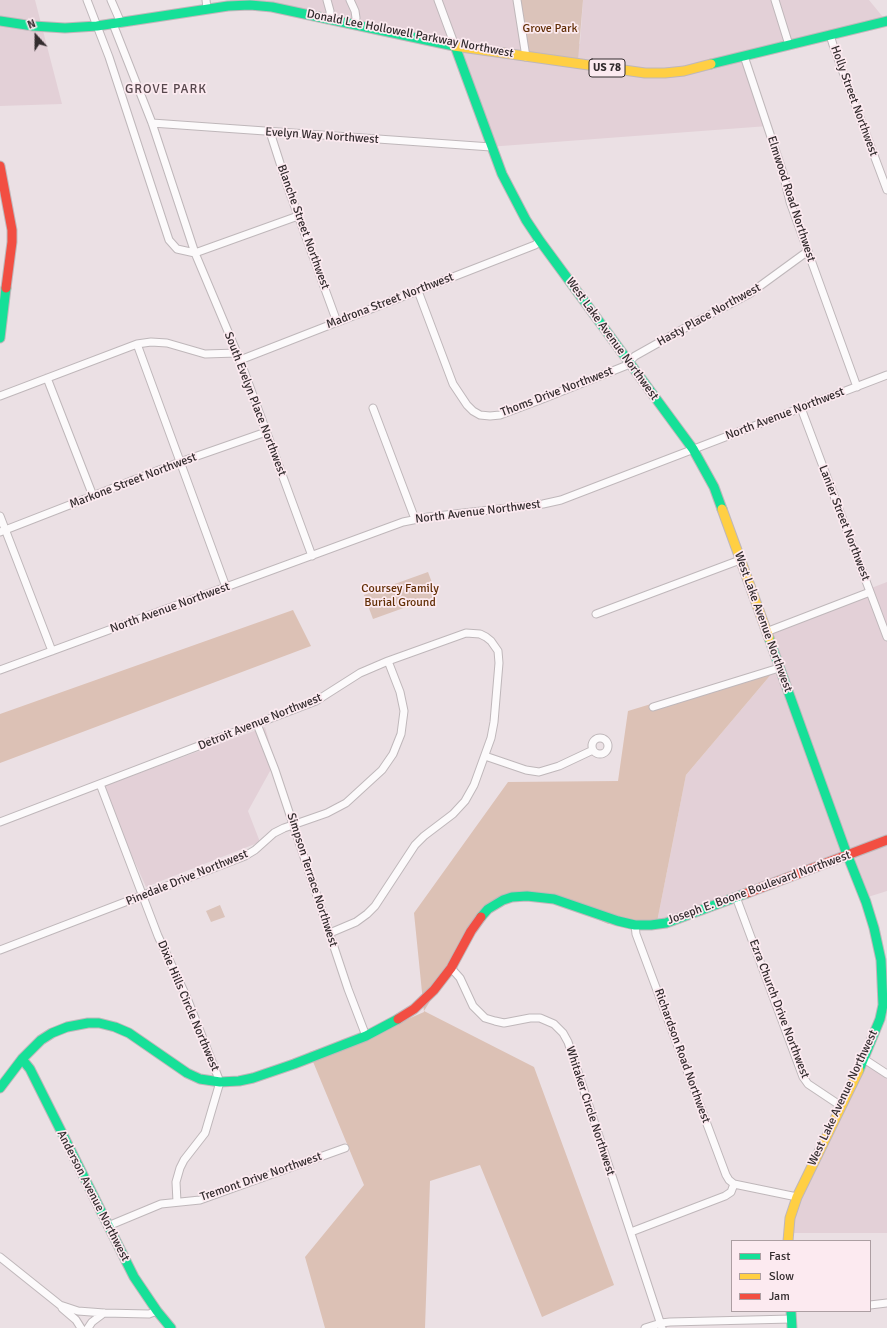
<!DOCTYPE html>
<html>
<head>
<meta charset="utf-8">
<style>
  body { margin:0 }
  #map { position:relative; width:887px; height:1328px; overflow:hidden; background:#ebe0e4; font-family:Signika,sans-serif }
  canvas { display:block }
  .legend { position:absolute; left:731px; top:1240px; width:140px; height:72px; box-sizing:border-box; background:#fceaf0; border:1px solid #ac9ea2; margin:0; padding:5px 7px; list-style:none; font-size:12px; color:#332c2e }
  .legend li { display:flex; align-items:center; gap:8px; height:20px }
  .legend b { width:20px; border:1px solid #ac9ea2 }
  .north { position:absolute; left:16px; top:16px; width:40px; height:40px; -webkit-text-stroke:3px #fceaf0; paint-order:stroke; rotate:339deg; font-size:11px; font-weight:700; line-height:16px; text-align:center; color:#332c2e }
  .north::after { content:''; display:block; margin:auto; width:14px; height:18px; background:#332c2e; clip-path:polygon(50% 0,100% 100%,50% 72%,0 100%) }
</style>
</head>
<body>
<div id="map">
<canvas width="887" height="1328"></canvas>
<ul class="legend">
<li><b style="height:5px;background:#16e098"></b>Fast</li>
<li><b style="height:5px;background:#ffcf43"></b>Slow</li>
<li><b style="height:5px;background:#f24e42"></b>Jam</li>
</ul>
<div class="north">N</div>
</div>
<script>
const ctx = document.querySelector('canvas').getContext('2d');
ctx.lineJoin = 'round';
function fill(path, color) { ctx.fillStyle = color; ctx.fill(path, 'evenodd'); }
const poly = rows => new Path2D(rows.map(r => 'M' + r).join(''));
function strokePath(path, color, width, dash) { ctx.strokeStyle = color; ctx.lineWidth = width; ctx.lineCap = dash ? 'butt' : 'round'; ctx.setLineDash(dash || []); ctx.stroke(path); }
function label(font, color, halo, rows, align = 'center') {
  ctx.font = font + ' Signika,sans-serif'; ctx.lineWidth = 3.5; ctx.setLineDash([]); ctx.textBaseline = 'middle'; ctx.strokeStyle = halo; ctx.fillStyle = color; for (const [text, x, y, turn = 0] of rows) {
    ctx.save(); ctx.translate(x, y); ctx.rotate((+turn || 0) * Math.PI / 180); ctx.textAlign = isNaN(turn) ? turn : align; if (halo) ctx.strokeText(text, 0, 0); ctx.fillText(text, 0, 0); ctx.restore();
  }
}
const built = poly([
  [0,0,35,0,62,104,0,106],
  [230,0,515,0,580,44,583,0,869,0,887,22,744,54,768,126,488,147,459,40,230,2],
  [887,582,887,891,868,897,845,853,657,922,686,775,779,665,772,626],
  [265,727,275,762,248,811,260,842,146,887,101,787],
  [866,1061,887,1073,887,1233,788,1233,797,1194]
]);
const green = poly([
  [515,0,583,0,578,60,523,57],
  [428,572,437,596,373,619,364,595],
  [220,905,225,917,211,922,206,911]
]);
const forest = poly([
  [293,610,311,646,0,763,0,714],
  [779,665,686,775,657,922,608,924,539,893,500,900,477,925,424,1011,534,1067,614,1285,542,1317,480,1165,430,1181,425,1328,325,1328,305,1257,364,1185,309,1052,385,1029,424,1012,414,913,508,782,618,781,628,711]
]);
const street = poly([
  [87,0,109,57,169,240,177,249,195,253],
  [111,0,121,23],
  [206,0,207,8],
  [327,0,330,11,330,19],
  [350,0,355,11,356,18,355,24],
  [438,0,455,46],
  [517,0,526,57],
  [775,0,789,45],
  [113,24,152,123,195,253,240,360,312,556],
  [830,35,834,48,887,190],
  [744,56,783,173,790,202,857,387],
  [152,123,491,147],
  [270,132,288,188,337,322],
  [195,253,298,216],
  [418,291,453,384,467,405,473,411,480,415,490,416,500,415,545,398,625,366,635,356,692,324,749,294,808,251],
  [137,344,226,587],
  [240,360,535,245,540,241],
  [47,378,93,496],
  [0,396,137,344,151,342,167,343,205,354,237,353],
  [373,408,415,519],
  [801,408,887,637],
  [0,516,52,651],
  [0,532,180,462,266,432],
  [596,614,740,560],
  [766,632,870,592],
  [0,670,403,522,428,517,543,504,561,500,887,375],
  [653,707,779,668],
  [257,724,275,770,348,989,366,1036],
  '592 746a8 8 0 1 1 16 0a8 8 0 1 1-16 0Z',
  [485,756,526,770,539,772,559,766,593,750],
  [100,784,158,936,187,998,220,1082,205,1133,184,1160,180,1168,176,1182,177,1202],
  [0,822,316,701,360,673,388,661,466,633,480,634,486,637,491,641,498,651,499,663,494,722,491,738,474,785,465,801,453,814,424,836,415,845,375,906,367,914,356,922,330,933],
  [736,897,803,1077,808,1084,841,1106],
  [635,925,636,934,726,1175,729,1180,734,1184,797,1197],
  [0,950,245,856,255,850,274,833,284,828,327,813,346,803,382,770,393,754,401,734,404,711,400,692,388,661],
  [451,968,460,978,473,1006,485,1018,495,1021,504,1023,530,1018,540,1018,554,1024,563,1033,568,1042,662,1328],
  [864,1059,887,1074],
  [108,1226,161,1204,200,1200,345,1148],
  [631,1232,725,1196,731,1192,734,1184],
  [0,1257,60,1305,78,1311,104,1313,149,1314,157,1311],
  [870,1305,887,1303],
  [62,1308,76,1320,81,1328],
  [88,1328,92,1322,104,1313],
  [645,1328,661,1323,670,1322,791,1319]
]);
const fast = poly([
  [0,21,33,26,65,28,97,26,228,6,250,5,272,7,454,46],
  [455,46,502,174,526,220,540,241,693,449,714,487,722,509],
  [711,64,887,21],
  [0,338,6,288],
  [769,638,845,849,866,902,874,928,881,960,883,1005,880,1019,859,1070],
  [481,917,488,909,503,900,512,897,527,896,554,899,618,921,635,925,651,925,666,923,747,893],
  [22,1059,30,1069,134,1277,157,1311,171,1328],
  [0,1088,22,1059,41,1040,52,1033,67,1027,88,1023,99,1023,115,1027,129,1033,187,1073,200,1079,220,1082,239,1081,253,1078,294,1064,366,1036,398,1019],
  [791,1311,792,1328]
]);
const slow = poly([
  [454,46,645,73,665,73,684,71,711,64],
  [722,509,769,638],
  [788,1241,790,1218,797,1197,859,1070]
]);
const jam = poly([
  [0,166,12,230,12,242,6,288],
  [747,893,887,840],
  [398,1019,414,1009,434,990,451,968,471,931,481,917]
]);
const shields = [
  [607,68,36]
];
const shieldNames = [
  ["US 78",607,68]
];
const parkNames = [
  ["Grove Park",550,29],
  ["Coursey Family",400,589],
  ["Burial Ground",400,603]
];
const streetNames = [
  ["Donald Lee Hollowell Parkway Northwest",410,34,11],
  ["Holly Street Northwest",854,101,70],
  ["Evelyn Way Northwest",322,136,4],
  ["Elmwood Road Northwest",791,199,72],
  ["Blanche Street Northwest",303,227,70],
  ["Madrona Street Northwest",390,301,-21],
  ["Hasty Place Northwest",709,315,-29],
  ["West Lake Avenue Northwest",612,339,54],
  ["Thoms Drive Northwest",557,392,-21],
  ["South Evelyn Place Northwest",255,404,69],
  ["North Avenue Northwest",785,414,-21],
  ["Markone Street Northwest",133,481,-21],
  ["North Avenue Northwest",478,512,-7],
  ["Lanier Street Northwest",844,523,69],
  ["North Avenue Northwest",170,608,-20],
  ["West Lake Avenue Northwest",763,622,70],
  ["Detroit Avenue Northwest",260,722,-22],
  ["Pinedale Drive Northwest",187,878,-22],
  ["Simpson Terrace Northwest",312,880,72],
  ["Joseph E. Boone Boulevard Northwest",759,888,-20],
  ["Dixie Hills Circle Northwest",188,1006,67],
  ["Ezra Church Drive Northwest",779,1009,69],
  ["Richardson Road Northwest",682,1056,70],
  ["West Lake Avenue Northwest",843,1098,-65],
  ["Whitaker Circle Northwest",590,1111,72],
  ["Tremont Drive Northwest",261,1177,-19],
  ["Anderson Avenue Northwest",93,1196,63]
];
const neighbourhoodNames = [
  ["GROVE PARK",166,90]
];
fill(built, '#e3d0d7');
fill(green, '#dbc3ba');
fill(forest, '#dcc1b5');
strokePath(street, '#bfb7ba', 9);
strokePath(fast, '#bfb7ba', 11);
strokePath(slow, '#bfb7ba', 11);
strokePath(jam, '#bfb7ba', 11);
strokePath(street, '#fcfafb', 7);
strokePath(fast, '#16e098', 9);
strokePath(slow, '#ffcf43', 9);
strokePath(jam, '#f24e42', 9);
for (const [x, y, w] of shields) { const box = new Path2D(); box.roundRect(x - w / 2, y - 9, w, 18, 3); ctx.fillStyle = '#fceaf0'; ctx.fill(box); strokePath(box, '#332c2e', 1); }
label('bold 11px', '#332c2e', null, shieldNames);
label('12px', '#612e05', '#fceaf0', parkNames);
label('12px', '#332c2e', '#fceaf0', streetNames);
ctx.letterSpacing = '1px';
label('13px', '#57484d', '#fceaf0', neighbourhoodNames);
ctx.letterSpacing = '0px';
</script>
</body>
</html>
